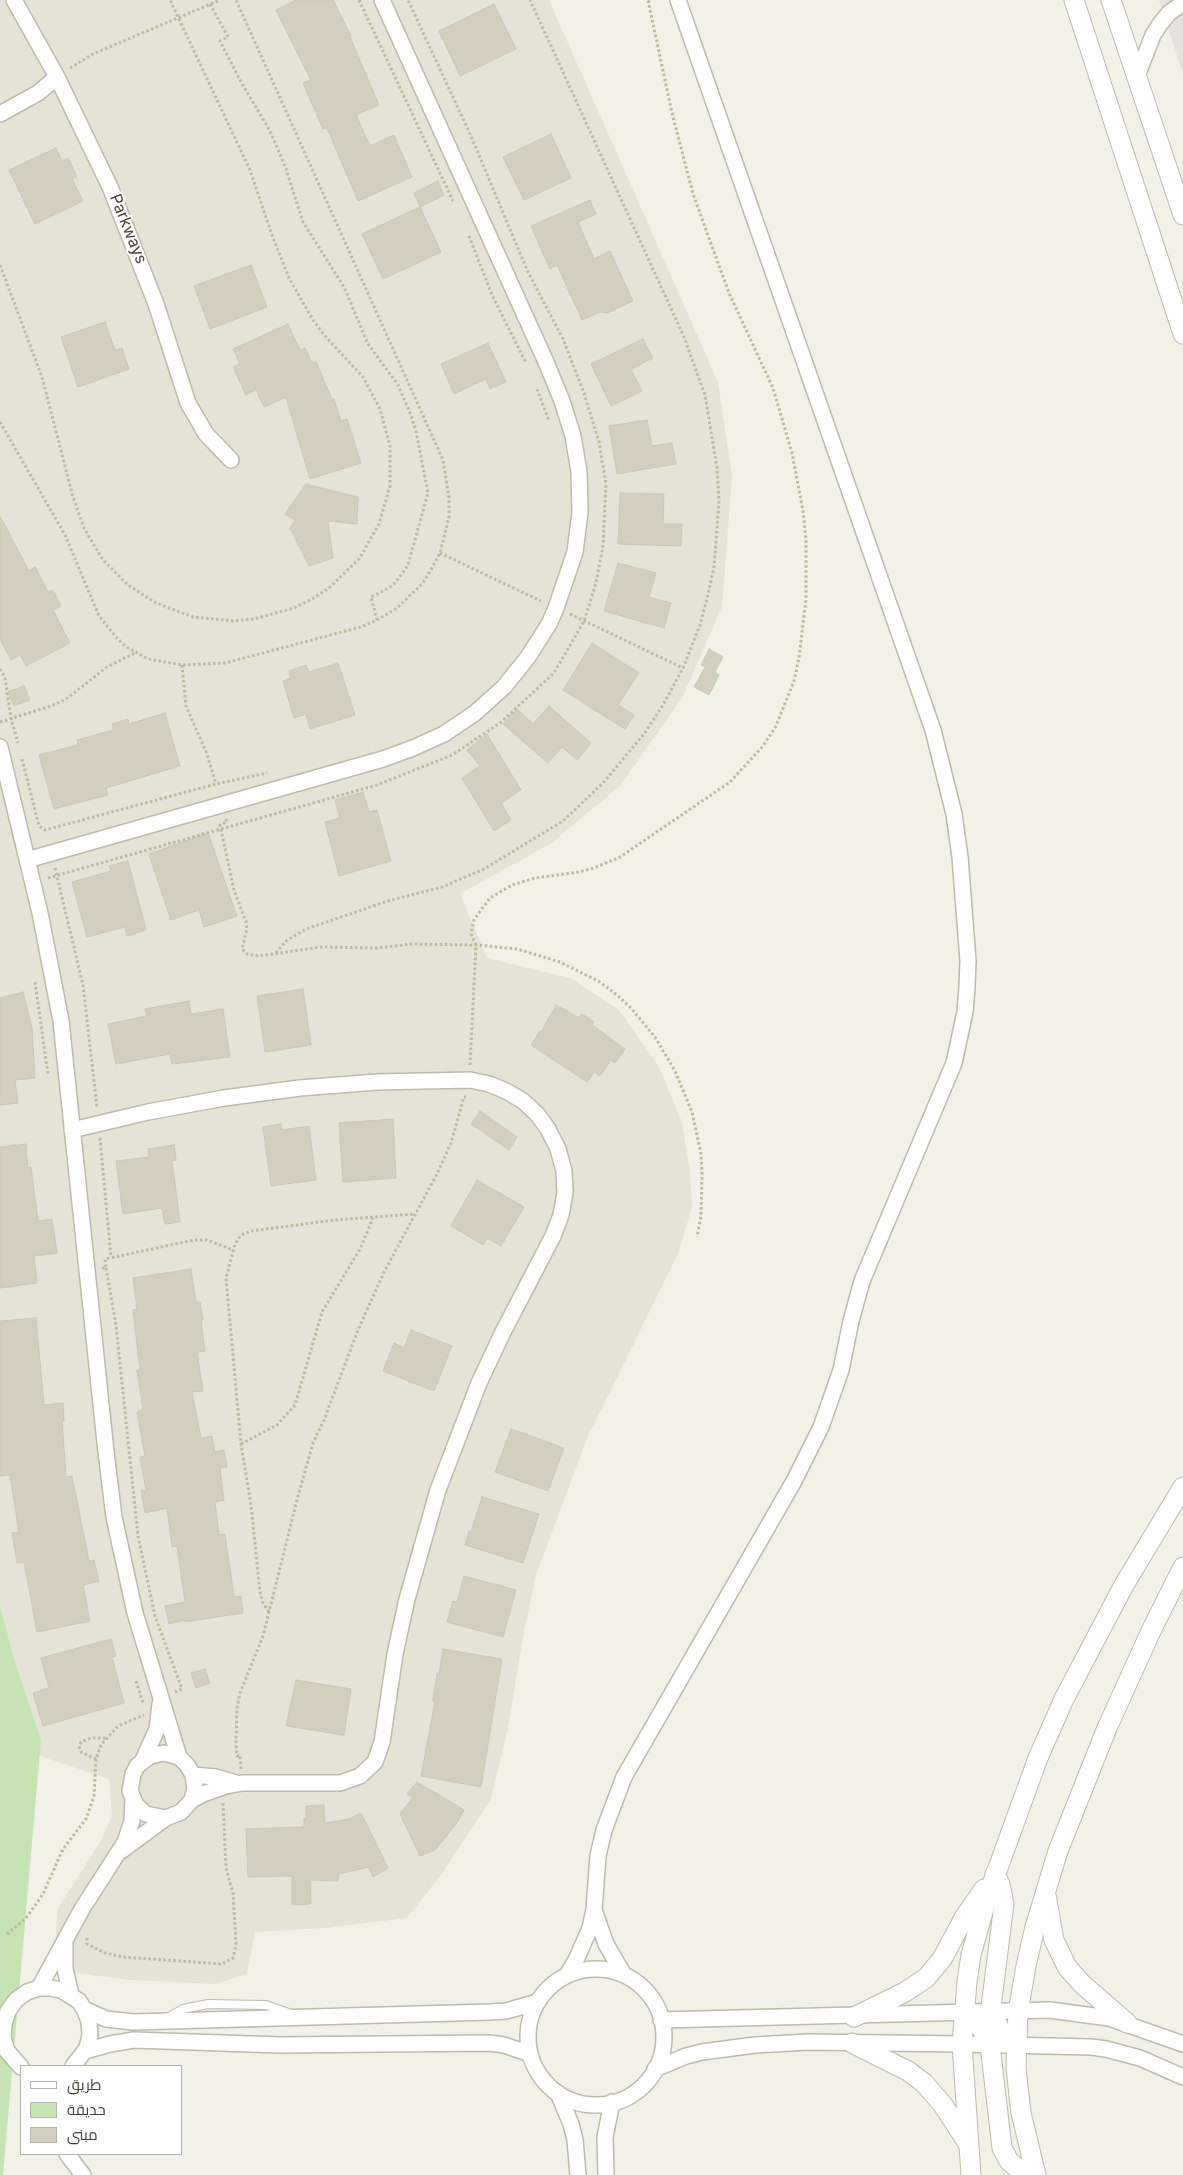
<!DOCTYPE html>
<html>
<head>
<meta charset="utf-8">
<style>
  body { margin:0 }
  #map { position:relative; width:1183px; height:2175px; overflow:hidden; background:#f2f1e7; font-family:Inter,Cairo,sans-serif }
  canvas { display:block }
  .legend { position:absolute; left:20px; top:2065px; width:162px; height:90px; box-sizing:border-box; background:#fff; border:1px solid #b4b3af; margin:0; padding:6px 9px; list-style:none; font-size:15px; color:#444237 }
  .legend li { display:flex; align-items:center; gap:10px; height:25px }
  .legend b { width:25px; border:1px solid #b4b3af }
</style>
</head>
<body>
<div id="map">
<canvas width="1183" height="2175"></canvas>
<ul class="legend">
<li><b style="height:6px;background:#fff"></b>طريق</li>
<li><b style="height:14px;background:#c5e3b3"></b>حديقة</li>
<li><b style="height:14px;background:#d3cebe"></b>مبنى</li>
</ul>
</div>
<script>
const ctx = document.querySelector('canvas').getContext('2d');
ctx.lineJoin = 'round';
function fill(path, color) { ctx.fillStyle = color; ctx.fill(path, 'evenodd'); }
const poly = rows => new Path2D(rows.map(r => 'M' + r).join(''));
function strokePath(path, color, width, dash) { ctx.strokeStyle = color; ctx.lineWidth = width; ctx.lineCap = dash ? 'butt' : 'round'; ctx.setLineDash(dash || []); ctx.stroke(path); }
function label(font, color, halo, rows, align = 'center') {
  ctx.font = font + ' Inter,sans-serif'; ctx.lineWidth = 4; ctx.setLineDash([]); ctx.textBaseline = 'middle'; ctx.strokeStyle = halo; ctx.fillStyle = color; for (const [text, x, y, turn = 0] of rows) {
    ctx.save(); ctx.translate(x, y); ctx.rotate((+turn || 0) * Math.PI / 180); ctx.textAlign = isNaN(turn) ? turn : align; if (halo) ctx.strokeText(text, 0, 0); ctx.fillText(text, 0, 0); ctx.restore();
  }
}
const residential = poly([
  [0,0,549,0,718,382,732,476,722,607,682,698,620,786,550,844,460,894,487,958,570,978,619,1010,658,1065,682,1122,690,1172,692,1207,678,1254,588,1436,536,1575,522,1642,508,1728,491,1799,441,1875,407,1918,325,1928,255,1932,247,1974,215,1984,130,1980,53,1970,58,1908,99,1844,112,1816,109,1779,13,1747,0,1677]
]);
const industrial = poly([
  [1159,0,1183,0,1183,74]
]);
const green = poly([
  [0,1606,14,1659,41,1740,3,2175,0,2175]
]);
const building = poly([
  [296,0,333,0,351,36,350,37,379,105,356,115,370,146,394,135,412,177,358,201,327,128,323,129,303,83,311,80,276,10,296,0],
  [494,4,516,49,460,76,439,31,494,4],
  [551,134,571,178,524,200,503,157,551,134],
  [56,148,62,161,68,158,77,177,72,179,83,201,35,224,9,170,56,148],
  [438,181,444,195,420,207,414,193,438,181],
  [590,200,596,214,578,222,594,259,610,251,633,301,607,313,600,312,582,320,557,265,550,269,531,226,590,200],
  [420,207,441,252,383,279,362,234,420,207],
  [251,265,267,307,210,329,194,286,251,265],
  [105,322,115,350,122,348,129,369,78,387,61,337,105,322],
  [288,324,300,350,305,348,312,363,316,362,332,399,334,399,341,421,347,419,361,463,310,479,286,397,264,407,256,390,246,395,233,367,240,364,233,349,288,324],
  [643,339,653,358,631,369,642,391,611,406,591,364,643,339],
  [488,343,506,382,490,389,486,379,454,394,441,364,488,343],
  [647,420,652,446,672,443,676,464,617,474,609,426,647,420],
  [306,484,358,497,357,524,328,521,333,558,309,566,290,528,295,520,285,514,306,484],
  [620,493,664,494,663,524,682,524,681,546,618,544,620,493],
  [0,516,29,571,35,567,48,592,53,590,61,606,53,610,70,643,26,666,20,655,11,660,0,639,0,516],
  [618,563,656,573,649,597,671,603,664,628,604,611,618,563],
  [592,643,639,673,618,705,634,715,625,729,563,690,592,643],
  [709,649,723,657,715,672,719,675,709,695,694,687,705,667,701,665,709,649],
  [338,663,355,715,310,729,306,714,294,718,283,681,291,678,289,671,306,665,309,672,338,663],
  [24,686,30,700,14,706,8,692,24,686],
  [549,706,591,743,577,760,562,747,548,763,503,724,517,709,533,724,549,706],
  [165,713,180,766,106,788,108,795,54,809,39,755,78,745,77,740,113,730,112,724,128,719,129,724,165,713],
  [487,734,521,790,501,803,511,820,494,831,462,778,480,766,467,750,487,734],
  [363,792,369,812,377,810,391,861,339,876,325,822,340,818,335,800,363,792],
  [208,833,237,916,204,927,199,910,171,920,149,854,208,833],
  [128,861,146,930,127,936,125,927,87,937,72,882,111,871,109,866,128,861],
  [303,989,311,1045,265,1052,257,996,303,989],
  [23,992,32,1028,35,1078,15,1080,18,1103,0,1105,0,998,23,992],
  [189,1001,191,1014,223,1009,230,1057,172,1064,170,1054,116,1064,108,1024,147,1016,145,1009,189,1001],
  [556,1005,579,1018,582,1014,594,1022,592,1025,625,1049,615,1063,611,1060,600,1076,594,1072,587,1082,531,1045,540,1031,541,1032,556,1005],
  [480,1111,517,1137,509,1150,471,1124,480,1111],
  [393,1119,396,1178,343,1182,339,1123,393,1119],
  [281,1124,282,1130,309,1126,316,1180,271,1186,263,1127,281,1124],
  [26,1144,28,1168,31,1167,38,1221,52,1219,57,1253,34,1256,37,1283,0,1288,0,1147,26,1144],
  [174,1145,176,1160,172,1161,180,1222,165,1224,162,1208,123,1214,116,1161,149,1157,148,1149,174,1145],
  [477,1180,524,1207,501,1246,487,1238,483,1245,451,1226,477,1180],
  [191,1269,196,1303,200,1302,203,1320,201,1320,205,1351,197,1352,203,1391,192,1392,201,1438,212,1436,215,1452,224,1450,227,1467,220,1468,224,1500,215,1502,219,1535,225,1534,234,1597,241,1596,243,1613,185,1622,185,1620,169,1624,165,1606,185,1602,177,1546,172,1547,167,1508,145,1513,141,1491,146,1490,140,1457,145,1456,137,1412,143,1410,137,1370,140,1370,133,1310,137,1309,133,1278,191,1269],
  [36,1318,44,1405,63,1403,64,1421,62,1421,66,1477,72,1476,89,1561,94,1560,99,1581,83,1585,90,1621,37,1632,24,1562,17,1563,12,1533,19,1532,10,1475,0,1476,0,1321,36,1318],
  [411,1330,452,1346,434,1391,383,1371,394,1343,404,1348,411,1330],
  [511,1429,564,1448,548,1491,495,1472,511,1429],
  [482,1497,539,1514,523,1563,465,1545,469,1531,471,1532,482,1497],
  [464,1576,516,1590,503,1637,447,1622,453,1601,457,1602,464,1576],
  [111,1639,116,1656,112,1657,124,1703,43,1726,33,1693,49,1688,41,1658,111,1639],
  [443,1649,502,1659,481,1787,421,1776,435,1702,433,1701,437,1673,439,1674,443,1649],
  [205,1669,210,1683,196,1688,191,1673,205,1669],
  [296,1680,351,1689,344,1735,286,1726,296,1680],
  [417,1782,464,1810,457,1823,435,1850,420,1856,400,1814,413,1797,407,1794,417,1782],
  [324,1805,325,1823,349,1819,361,1813,388,1868,373,1877,369,1867,339,1874,338,1881,310,1880,311,1904,292,1905,292,1876,248,1877,246,1829,304,1827,304,1818,306,1819,306,1806,324,1805]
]);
const path = poly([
  [359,0,453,201],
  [210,4,228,37,220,41,241,82,270,131,285,166,303,222,344,287,368,344,398,385,411,415,416,431,428,493,408,565,396,582,389,588,371,597,377,620],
  [70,68,93,54,220,0],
  [469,236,492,295,526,363],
  [0,265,42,377,73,497,84,528,103,560,128,585,156,603,193,617,233,621,254,619,294,608,312,599,329,588,359,559,379,524,390,486,390,446,380,409,363,377,325,336,313,320,289,278,272,235,250,170,170,0],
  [537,389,549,421],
  [0,422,65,535,99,616,116,637,125,646,148,659,182,665,225,663,361,627,377,620,397,608,422,584,431,570,440,553,449,517,449,498,443,460,236,0],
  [440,553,541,601],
  [570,614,683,668],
  [182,665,186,706,207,754,216,784],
  [0,669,5,678,11,718,18,743],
  [0,722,51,706,65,700,107,667,135,653],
  [22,759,39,826,45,830,216,784,267,773],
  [226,819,227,822,220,825,234,890,246,922,247,929,242,949,247,954,259,956,321,947,377,948,412,944,476,945,517,949,560,962,600,982,618,996,631,1008,655,1037,675,1071,692,1112,701,1154,702,1174,701,1216,697,1237],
  [55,868,83,985,97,1107],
  [48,878,377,785,452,755,500,723,554,673,584,621,596,583,603,546,606,484,599,442,584,393,563,339,527,270,471,136,408,0],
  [276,953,286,941,306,929,388,901,442,887,484,869,563,821,603,783,644,734,663,705,683,668,700,625,707,599,714,567,719,501,717,468,705,395,684,337,530,0],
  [35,982,48,1075],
  [470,1065,476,945,471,934,474,920,478,914,490,898,512,885,535,878,579,872,594,868,620,857,730,782,763,746,776,726,794,681,799,658,806,599,806,540,803,511,792,453,773,388,729,293,693,194,672,113,648,0],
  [100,1138,111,1257],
  [102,1268,106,1268,105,1259,194,1240,207,1240,233,1250],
  [106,1268,116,1325,138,1536,155,1616,182,1689,175,1692],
  [241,1444,277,1425,295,1405,322,1312,360,1249,373,1218],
  [269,1612,263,1603,260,1592,251,1505,241,1444,226,1278,235,1244,241,1235,251,1231,335,1220,414,1214],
  [136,1681,143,1703],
  [96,1759,81,1752,79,1746,81,1742,91,1738,106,1738],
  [241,1769,240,1755,237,1756,236,1742,237,1708,240,1693,263,1636,297,1500,313,1443,324,1420,358,1330,384,1272,437,1174,451,1143,464,1097,466,1097],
  [7,1934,26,1918,43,1894,63,1849,86,1819,94,1796,96,1759,101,1745,118,1726,144,1715],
  [87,1938,87,1944,105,1953,123,1957,222,1964,233,1958,236,1945,233,1893,226,1868,223,1803]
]);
const service = poly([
  [166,2019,183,2009,208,2004,266,2005,294,2015]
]);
const minor = poly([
  [14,0,57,77,110,187,156,304,188,403,206,434,231,460],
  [1137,76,1153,35,1160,24,1169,13,1183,3],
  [0,114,38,93,57,77],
  [0,747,40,913,61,1021,106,1452,114,1517,135,1613,179,1757],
  [27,860,383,759,413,748,444,734,475,713,504,687,528,657,549,624,556,608,575,552,580,512,579,472,573,436,562,401,546,362,382,0],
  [72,1130,148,1112,224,1098,300,1088,377,1082,470,1080,489,1084,506,1091,523,1101,537,1114,548,1129,558,1149,564,1171,565,1193,561,1215,553,1236,503,1332,479,1383,438,1490,407,1599,395,1654,382,1742,375,1762,360,1776,340,1783,242,1783,226,1786,203,1794,192,1800,181,1812,166,1818,146,1814,136,1805,130,1791,133,1774,137,1766,150,1756,164,1753,179,1757,187,1765,193,1775,195,1788,192,1800],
  [143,1760,157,1729,160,1704],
  [193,1775,216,1777,236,1783],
  [121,1851,166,1818],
  [594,1910,606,1944,624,1975],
  [65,1943,65,1969,71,1995],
  '528 2037a68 68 0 1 1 136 0a68 68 0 1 1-136 0Z',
  [567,1975,576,1960,590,1928,594,1910,598,1856,604,1830,624,1777,794,1481,821,1427,841,1370,851,1321,862,1281,954,1063,965,1012,967,987,968,961,960,857,954,814,933,730,678,0],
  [39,1988,82,1909,125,1842,132,1821,133,1799],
  [84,2009,106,2019,133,2022,490,2012,506,2011,538,2002],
  [661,2020,1050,2010,1109,2018,1183,2044],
  [85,2051,110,2044,134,2040,280,2045,489,2043,504,2045,530,2054],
  [21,2067,7,2051,3,2038,4,2024,8,2011,16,2000,27,1992,39,1988,50,1988,61,1990,79,2001,84,2009,89,2021,90,2035,87,2048,73,2066],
  [655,2069,686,2056,702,2052,755,2045,808,2042,962,2044,1091,2047,1106,2049,1140,2058,1183,2077],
  [558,2093,571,2124,575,2140,578,2175],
  [67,2154,83,2175],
  [606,2175,605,2137,612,2102]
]);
const tertiary = poly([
  [1074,0,1183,334],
  [1111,0,1183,215],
  [995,1874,1000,1884,1004,1904,991,2007,999,2028,1010,2041,1017,2045],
  [1046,1895,1054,1940,1067,1967,1082,1984,1127,2023],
  [964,2014,980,2026,990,2045,1002,2148,1009,2161,1017,2168,1029,2175],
  [854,2017,905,1992,926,1978,942,1959,964,1918,984,1889],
  [852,2043,908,2071,924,2083,943,2105,969,2145],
  [971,2175,962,2044,967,1982,971,1955,986,1901,1038,1758,1064,1699,1124,1585,1183,1487],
  [1036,2175,1021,2113,1016,2068,1018,2012,1026,1966,1035,1927,1058,1851,1107,1728,1151,1631,1183,1567]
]);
const streetNames = [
  ["Parkways",128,229,68]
];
fill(residential, '#e5e3d6');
fill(industrial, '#e4e2dc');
fill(green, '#c5e3b3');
fill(building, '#d3cebe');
strokePath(building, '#cdc7b2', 1);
strokePath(service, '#bdbaab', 10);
strokePath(minor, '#bdbaab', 18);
strokePath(tertiary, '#bdbaab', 21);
strokePath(path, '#bdb79d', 3, [2.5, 2.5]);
strokePath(service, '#fff', 8);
strokePath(minor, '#fff', 15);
strokePath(tertiary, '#fff', 19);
label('16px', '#444237', '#fff', streetNames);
</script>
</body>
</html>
